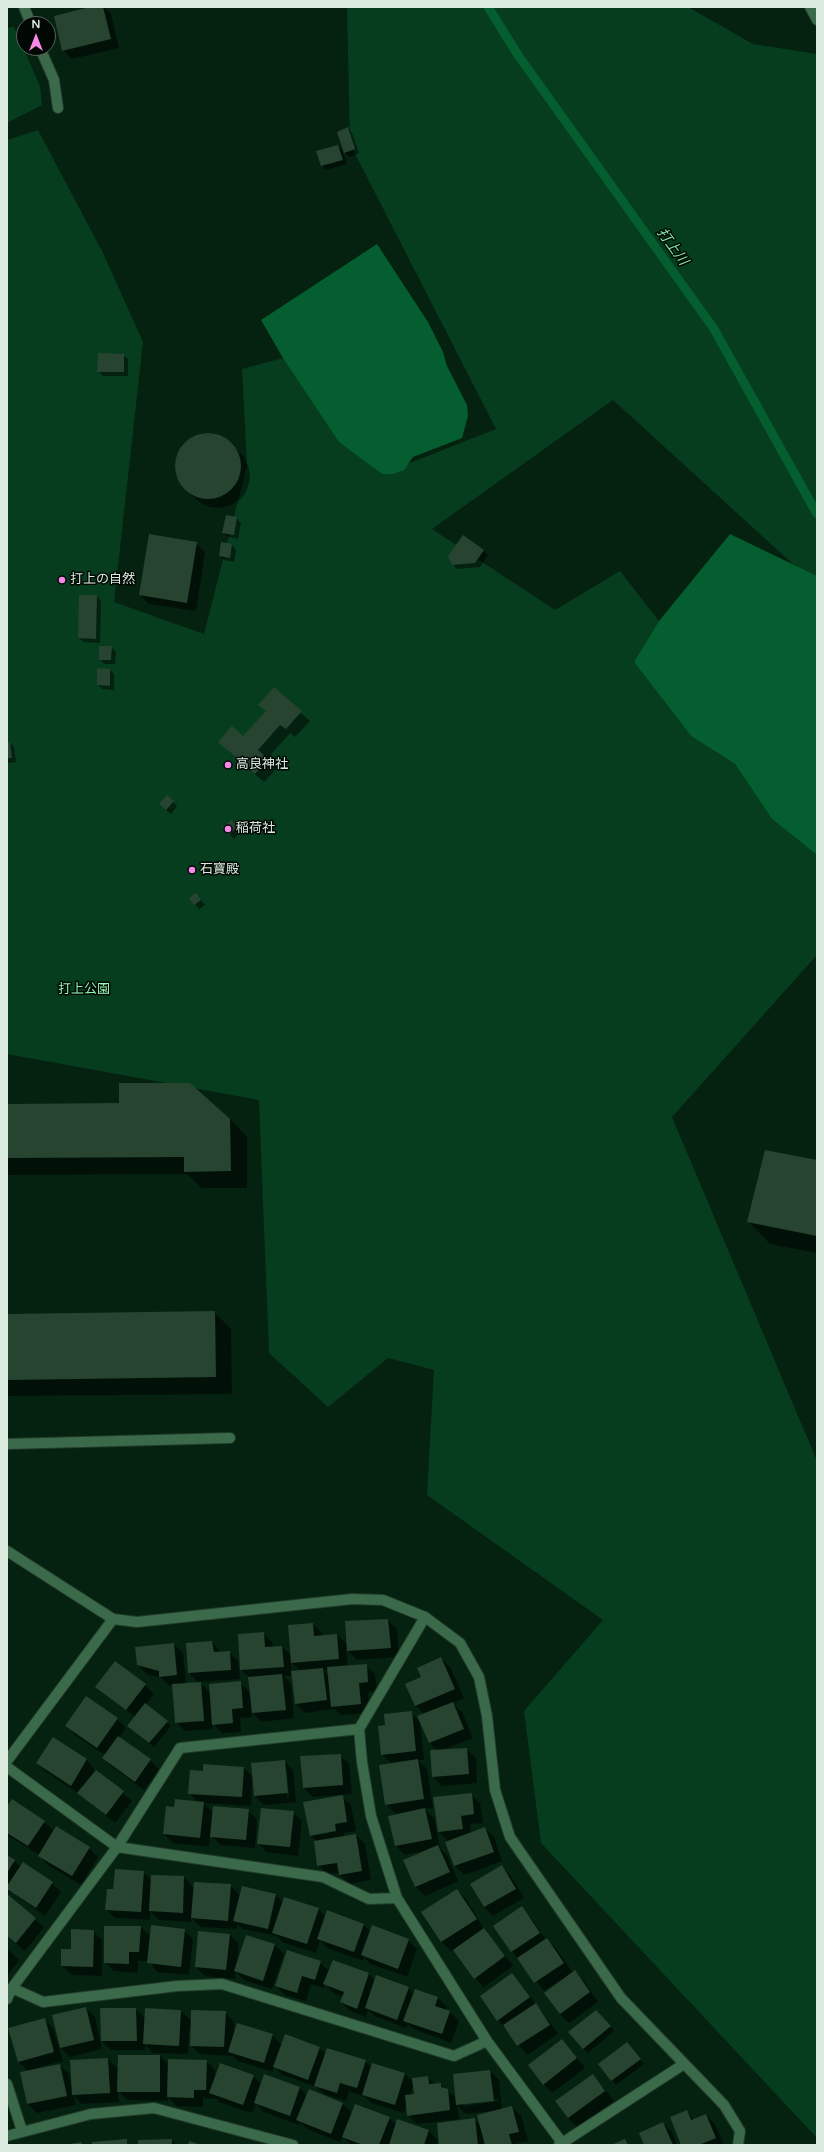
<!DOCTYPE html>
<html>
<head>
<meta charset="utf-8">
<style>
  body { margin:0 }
  #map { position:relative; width:824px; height:2152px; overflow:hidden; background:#052110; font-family:"Varela Round",sans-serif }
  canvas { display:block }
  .frame { position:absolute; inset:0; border:8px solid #daeade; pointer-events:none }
  .north { position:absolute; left:16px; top:16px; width:40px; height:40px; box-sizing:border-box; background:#010803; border:1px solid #58625b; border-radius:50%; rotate:0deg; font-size:11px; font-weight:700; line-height:16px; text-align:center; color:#daeade }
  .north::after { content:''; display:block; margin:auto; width:14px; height:18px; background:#f987e8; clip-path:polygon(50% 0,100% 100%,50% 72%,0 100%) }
</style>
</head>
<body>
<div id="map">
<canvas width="824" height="2152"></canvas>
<div class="frame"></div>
<div class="north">N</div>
</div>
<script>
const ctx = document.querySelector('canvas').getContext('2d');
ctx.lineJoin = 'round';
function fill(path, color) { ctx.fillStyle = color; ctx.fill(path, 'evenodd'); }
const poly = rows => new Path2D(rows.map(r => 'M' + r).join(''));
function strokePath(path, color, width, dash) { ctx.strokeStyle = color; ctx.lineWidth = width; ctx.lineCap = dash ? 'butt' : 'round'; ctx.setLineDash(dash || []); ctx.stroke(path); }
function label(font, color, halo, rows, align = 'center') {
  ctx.font = font + ' "Varela Round","Noto Sans JP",sans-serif'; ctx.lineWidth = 3; ctx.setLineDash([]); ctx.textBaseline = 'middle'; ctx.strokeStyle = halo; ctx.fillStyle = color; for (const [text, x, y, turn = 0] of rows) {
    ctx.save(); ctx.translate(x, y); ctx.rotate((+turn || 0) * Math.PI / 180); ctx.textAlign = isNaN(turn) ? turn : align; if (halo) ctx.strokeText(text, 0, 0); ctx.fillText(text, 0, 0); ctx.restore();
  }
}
const green = poly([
  [347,7,688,7,753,44,817,54,817,586,613,400,432,529,555,610,620,571,659,621,634,662,691,736,735,764,772,819,817,855,817,955,672,1117,817,1461,817,2138,541,1843,524,1711,603,1620,427,1495,434,1370,388,1358,328,1407,269,1353,259,1100,7,1054,7,140,38,130,103,253,143,342,114,602,204,634,247,465,242,369,283,358,382,474,496,429,350,144],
  [14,27,40,86,42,105,7,123,7,28]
]);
const water = poly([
  [377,244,428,322,443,352,447,366,467,405,468,416,462,438,413,457,404,470,393,474,382,474,339,442,283,358,261,320],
  [730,534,817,576,817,855,772,819,735,764,691,736,634,662,659,621]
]);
const shadow = poly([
  [94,7,104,7,111,14,119,48,72,59,63,50],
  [348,128,352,133,359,153,349,157,345,152],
  [338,146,342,150,347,164,326,170,322,166,317,152],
  [123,355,128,359,128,376,103,376,98,371],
  [205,435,216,436,226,440,244,457,249,468,250,479,247,490,241,499,231,505,220,508,210,507,199,502,182,485,177,475,176,464,179,453,185,444,194,437],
  [236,518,241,523,238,539,228,537,224,533],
  [464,536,488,555,480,567,457,569,453,565],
  [196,543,205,552,196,611,149,604,140,595],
  [222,544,232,545,236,550,234,562,224,560,220,556],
  [97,596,101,601,100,643,84,642,79,638],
  [111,647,116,652,115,664,104,664,100,660],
  [110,670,114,674,114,690,102,689,98,685],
  [274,689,310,721,295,737,290,733,267,759,277,768,264,782,228,751,243,738,267,712,260,705],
  [7,743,10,743,14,747,16,762,7,763],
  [173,802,177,806,171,814,164,808],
  [231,821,241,831,234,839,224,828],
  [196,894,205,905,199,909,190,898],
  [7,1105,230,1119,247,1137,247,1188,202,1188,187,1174,7,1175],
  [817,1161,817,1253,770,1244,748,1221],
  [214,1312,231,1329,232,1394,7,1396,7,1315],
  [388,1620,397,1629,399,1657,357,1660,346,1649,348,1667,366,1665,375,1674,377,1691,368,1692,370,1713,341,1715,335,1709,305,1713,296,1704,293,1676,284,1676,291,1684,294,1718,262,1722,251,1711,252,1717,240,1718,241,1732,222,1733,212,1723,213,1729,185,1731,176,1722,173,1685,169,1686,162,1678,147,1674,138,1665,174,1644,183,1653,186,1684,199,1683,189,1673,212,1642,221,1653,229,1652,238,1661,240,1679,199,1682,211,1693,240,1682,251,1693,250,1678,241,1670,263,1633,272,1642,273,1647,282,1647,292,1656,313,1624,322,1633,322,1636,337,1635,348,1645],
  [291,1662,298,1669,301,1671,292,1672],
  [324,1670,328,1670,329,1675],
  [441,1658,450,1667,464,1698,453,1703,462,1712,473,1738,442,1750,466,1749,476,1758,477,1783,442,1786,433,1777,438,1751,429,1742,420,1722,424,1760,418,1760,427,1769,433,1808,425,1809,434,1818,440,1848,447,1855,458,1881,425,1896,416,1887,404,1860,422,1851,405,1855,396,1846,389,1816,397,1815,386,1804,392,1764,382,1754,386,1726,411,1713,421,1722,424,1714,416,1706,422,1678],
  [145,1685,154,1694,146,1704,171,1726,154,1747,132,1730,135,1717,97,1687],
  [117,1719,126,1728,119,1738,150,1760,159,1769,144,1790,112,1767,103,1758,105,1755,75,1735,66,1726],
  [53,1738,87,1760,95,1770,132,1801,115,1823,78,1793,46,1772,37,1763],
  [340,1755,349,1764,352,1794,313,1797,304,1788,301,1757],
  [284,1761,293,1770,296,1802,264,1805,255,1796,252,1778,251,1806,203,1803,214,1813,248,1810,257,1819,255,1848,221,1845,210,1835,209,1847,173,1843,164,1834,175,1808,198,1802,189,1793,204,1772,244,1768,254,1778],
  [285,1770,287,1770,289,1798,287,1798],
  [471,1794,480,1803,483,1823,470,1824,471,1833,485,1828,494,1837,502,1861,464,1875,455,1866,447,1842,448,1842,439,1832,434,1798],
  [342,1796,351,1805,356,1831,344,1833,344,1837,356,1835,365,1844,371,1880,349,1884,339,1873,327,1874,318,1865,317,1842,310,1835],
  [7,1808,44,1822,54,1831,89,1848,98,1857,81,1885,48,1865,38,1854,7,1835],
  [293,1812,302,1821,298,1856,267,1852,258,1843],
  [7,1856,21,1867,52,1883,61,1892,45,1916,10,1891,9,1893,7,1892],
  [502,1867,511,1876,524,1898,493,1916,484,1907,471,1885],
  [143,1872,151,1880,184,1877,194,1888,230,1885,240,1895,242,1887,276,1895,283,1902,318,1909,326,1917,364,1925,370,1931,408,1940,417,1949,407,1977,371,1964,364,1957,363,1961,327,1948,320,1940,316,1953,282,1942,277,1936,243,1929,237,1924,237,1929,201,1927,191,1917,191,1922,159,1920,151,1912,150,1920,115,1918,106,1909,114,1890],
  [457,1890,466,1899,484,1929,513,1966,484,1987,475,1978,454,1949,451,1951,442,1942,423,1912],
  [7,1896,44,1927,25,1951,7,1936],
  [521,1908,530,1917,546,1940,556,1948,573,1973,575,1972,584,1981,598,2002,569,2023,560,2014,560,1980,544,1991,512,1951],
  [141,1927,151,1937,184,1930,193,1939,189,1975,157,1972,149,1961,138,1961,138,1973,114,1971,105,1962],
  [93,1931,102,1940,102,1976,72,1975,62,1966,62,1950,72,1950],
  [230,1935,239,1944,237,1963,275,1945,284,1954,272,1989,244,1980,236,1972,235,1979,205,1976,196,1967],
  [7,1949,19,1960,7,1976],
  [333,1961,369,1974,375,1981,408,1988,414,1994,438,1998,447,2007,445,2011,450,2012,459,2021,451,2043,414,2029,408,2024,406,2028,375,2016,368,2010,366,2017,350,2011,341,2002,343,1997,334,1993,325,1984,324,1988,311,1984,306,2001,285,1995,276,1986,320,1962,329,1971],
  [512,1975,544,2014,558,2034,527,2055,498,2020],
  [86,2008,95,2017,102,2049,70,2057,59,2046],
  [101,2009,136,2009,146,2019,181,2011,192,2021,225,2012,234,2022,234,2034,272,2035,282,2045,319,2048,326,2054,365,2061,371,2067,372,2064,405,2074,413,2082,427,2077,435,2084,440,2084,457,2099,490,2071,499,2080,502,2110,512,2107,521,2116,528,2141,517,2143,518,2145,440,2145,474,2119,481,2126,491,2111,466,2114,457,2105,459,2119,417,2124,408,2115,407,2104,404,2113,372,2103,365,2097,349,2091,346,2101,324,2094,317,2087,283,2075,274,2067,273,2072,238,2061,233,2056,200,2054,191,2045,191,2030,189,2030,188,2054,153,2053,145,2044,145,2050,111,2050,102,2041],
  [414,2084,415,2095,410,2095],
  [498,2099,499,2101,464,2106,464,2103],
  [600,2015,614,2031,588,2053,583,2049],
  [44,2019,53,2028,63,2061,36,2068,37,2070,60,2065,69,2074,71,2086,108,2059,119,2070,160,2056,169,2065,206,2061,215,2070,215,2078,253,2076,262,2085,265,2076,300,2088,307,2096,309,2091,343,2104,352,2113,389,2118,396,2125,398,2120,429,2131,438,2140,436,2145,351,2145,343,2136,340,2142,307,2129,300,2122,299,2125,264,2112,256,2104,252,2113,219,2102,215,2097,215,2099,203,2098,203,2107,177,2106,168,2097,168,2101,127,2100,118,2091,119,2102,82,2104,73,2095,76,2105,37,2113,28,2104,22,2073,29,2072,19,2062],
  [562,2040,585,2068,552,2093,544,2084],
  [627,2043,644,2064,616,2085,600,2064],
  [593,2075,614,2101,577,2127,568,2118],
  [686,2111,694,2120,706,2115,715,2124,724,2145,683,2145],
  [663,2123,672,2132,677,2145,645,2145],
  [172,2140,176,2145,139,2145]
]);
const stream = poly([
  [488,7,518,55,714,329,817,514]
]);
const building = poly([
  [90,7,103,7,111,39,62,51,54,16],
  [348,127,355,149,344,153,337,132],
  [338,145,343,160,321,166,316,151],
  [98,353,124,354,124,372,97,372],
  '175 466a33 33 0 1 1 66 0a33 33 0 1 1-66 0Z',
  [226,515,237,517,234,535,222,533],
  [149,534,197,542,187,603,139,595],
  [463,535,484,550,475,563,452,565,448,556],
  [221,542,232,544,230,558,219,556],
  [79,595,97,595,96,639,78,638],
  [99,646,112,646,111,660,99,660],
  [97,668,110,669,110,686,97,685],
  [274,687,302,711,286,729,280,725,258,750,268,759,255,774,218,742,232,726,243,736,266,711,258,705],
  [7,742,10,742,12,758,7,758],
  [167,795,174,801,166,810,159,804],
  [231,820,238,826,229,835,222,828],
  [196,893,201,900,194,905,189,898],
  [119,1083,190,1083,230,1119,231,1171,184,1172,184,1157,7,1158,7,1104,119,1103],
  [765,1150,817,1160,817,1236,747,1222],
  [215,1311,216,1377,7,1380,7,1314],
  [388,1619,391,1648,347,1651,345,1621],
  [313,1623,314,1636,337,1634,339,1659,291,1663,288,1625],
  [264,1632,265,1647,282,1646,284,1667,240,1670,238,1634],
  [212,1641,214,1652,230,1651,231,1670,188,1673,186,1643],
  [174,1643,177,1675,159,1677,159,1671,137,1665,135,1647],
  [441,1657,455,1689,415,1706,405,1684,421,1677,417,1668],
  [115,1661,146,1684,126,1710,95,1687],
  [367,1664,368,1682,359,1683,361,1704,331,1707,327,1667],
  [323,1668,327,1700,295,1704,291,1671],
  [282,1674,286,1710,252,1713,248,1677],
  [241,1681,243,1708,232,1709,233,1723,212,1725,209,1684],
  [201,1682,204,1721,175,1723,172,1684],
  [86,1696,118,1718,97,1748,65,1726],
  [453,1702,464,1729,429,1743,417,1716],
  [145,1703,168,1721,149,1743,127,1726],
  [412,1711,416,1751,381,1755,378,1726,385,1725,384,1714],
  [118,1736,151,1759,135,1782,102,1758],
  [53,1737,87,1759,71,1786,36,1763],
  [467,1748,469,1774,432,1777,430,1750],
  [341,1754,343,1785,303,1788,300,1756],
  [418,1759,424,1799,385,1805,379,1765],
  [285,1760,288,1793,254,1796,251,1763],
  [203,1764,244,1767,242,1797,188,1794,190,1770,203,1771],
  [96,1770,124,1791,106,1815,77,1793],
  [472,1793,474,1814,461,1816,463,1829,438,1832,433,1797],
  [343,1795,347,1822,335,1824,336,1831,310,1836,303,1802],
  [12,1799,45,1821,28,1846,7,1833,7,1806],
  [175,1799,204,1802,200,1838,163,1834,166,1806,174,1807],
  [213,1806,249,1809,246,1840,210,1837],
  [261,1808,294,1811,290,1847,257,1844],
  [425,1808,432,1839,395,1846,388,1816],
  [56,1826,90,1847,72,1876,38,1856],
  [485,1827,494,1852,454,1866,445,1842],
  [356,1834,362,1871,339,1875,337,1863,317,1866,314,1841],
  [438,1845,450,1872,415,1887,403,1860],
  [7,1855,15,1860,7,1873],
  [23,1862,53,1882,36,1908,7,1889,7,1886],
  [502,1865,516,1889,484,1907,470,1884],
  [115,1869,144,1871,141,1912,105,1910,107,1889,113,1889],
  [151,1875,184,1876,183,1913,149,1911],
  [194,1882,231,1884,228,1921,191,1918],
  [242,1886,276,1894,268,1929,233,1921],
  [457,1889,477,1919,441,1942,421,1912],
  [7,1894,36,1918,16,1943,7,1936],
  [284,1897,319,1908,307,1944,272,1933],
  [522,1906,540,1933,511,1952,493,1926],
  [327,1910,364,1924,354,1952,317,1939],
  [151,1925,185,1929,181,1967,147,1963],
  [372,1925,409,1939,398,1969,361,1955],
  [104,1926,141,1926,139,1952,129,1952,129,1964,104,1963],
  [484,1928,505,1956,474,1979,453,1950],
  [71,1929,94,1930,93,1967,61,1966,61,1949,71,1949],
  [198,1931,230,1934,226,1970,195,1967],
  [246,1935,275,1944,263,1981,234,1971],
  [547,1938,564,1963,534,1983,517,1958],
  [287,1950,321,1961,315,1980,302,1976,297,1993,275,1986],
  [333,1960,369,1973,357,2009,340,2002,344,1992,323,1984],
  [575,1970,590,1992,560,2014,544,1993],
  [512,1973,530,1997,497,2021,480,1996],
  [376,1975,409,1987,397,2020,365,2008],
  [415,1989,438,1997,435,2006,450,2011,442,2034,403,2021],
  [536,2003,550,2025,517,2046,503,2025],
  [86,2007,94,2040,60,2048,52,2015],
  [100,2008,136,2008,137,2041,101,2041],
  [145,2008,181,2010,179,2046,143,2044],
  [191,2010,226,2011,224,2047,190,2046],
  [596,2010,611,2026,583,2049,568,2032],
  [45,2018,54,2052,18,2062,8,2028],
  [237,2023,273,2034,264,2063,228,2052],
  [285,2034,320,2047,308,2080,273,2067],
  [562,2039,577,2058,543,2085,528,2065],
  [627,2042,641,2059,611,2081,598,2064],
  [327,2048,366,2060,357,2088,340,2083,337,2093,314,2086],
  [118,2055,160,2055,160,2092,117,2092],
  [108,2058,110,2093,72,2095,70,2060],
  [168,2059,207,2060,206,2090,194,2090,194,2098,167,2097],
  [220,2063,254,2075,243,2105,209,2093],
  [372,2063,405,2073,395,2105,362,2095],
  [60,2064,67,2096,27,2104,20,2072],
  [490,2070,494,2101,456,2105,453,2074],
  [264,2074,300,2087,290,2116,254,2103],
  [593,2074,605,2091,568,2118,555,2101],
  [428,2076,429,2084,441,2083,441,2087,448,2089,450,2110,407,2116,405,2095,414,2094,412,2078],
  [309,2089,343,2103,331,2134,296,2120],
  [355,2104,390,2117,379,2145,363,2145,342,2137],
  [512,2106,519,2132,509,2134,512,2145,485,2145,477,2115],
  [687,2110,691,2120,706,2114,716,2138,699,2145,681,2145,670,2117],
  [475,2118,478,2145,439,2145,437,2123],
  [397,2119,429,2130,424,2145,389,2145],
  [663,2122,673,2145,644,2145,639,2133],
  [127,2139,127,2145,92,2145,92,2142],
  [172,2139,172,2145,138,2145,138,2140],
  [625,2139,628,2145,611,2145],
  [189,2141,201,2145,188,2145],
  [81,2142,82,2145,70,2145,70,2144]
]);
const minor = poly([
  [24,7,31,24],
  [810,7,817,20],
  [40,48,54,80,58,108],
  [7,1444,230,1438],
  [425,1617,359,1729,362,1762,371,1816,397,1898,487,2041,563,2144],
  [7,1761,113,1619],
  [7,1767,117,1847,323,1877,369,1899,397,1898],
  [12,1988,43,2002,177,1986,222,1984,454,2056,487,2041],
  [7,1999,12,1988,117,1847,180,1748,359,1729],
  [7,2084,22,2131],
  [7,2136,91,2114,154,2108,293,2145],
  [559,2145,684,2064]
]);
const tertiary = poly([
  [7,1551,113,1619,137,1622,352,1599,383,1600,425,1617,460,1643,479,1677,487,1716,495,1790,510,1837,621,1998,724,2105,740,2131,738,2145]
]);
const markers = [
  [62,580,4,"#f987e8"],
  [228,765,4,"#f987e8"],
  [228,829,4,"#f987e8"],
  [192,870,4,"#f987e8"]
];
const poiNames = [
  ["打上の自然",70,580],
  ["高良神社",236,765],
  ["稲荷社",236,829],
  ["石寶殿",200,870]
];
const parkNames = [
  ["打上公園",84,990]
];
const waterNames = [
  ["打上川",672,247,54]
];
fill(green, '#063d1e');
fill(water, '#045e2f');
fill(shadow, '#0007');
strokePath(stream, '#045e2f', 9);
fill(building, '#274430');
strokePath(minor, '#233d2d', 12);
strokePath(tertiary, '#233d2d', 12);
strokePath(minor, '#3a6a49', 10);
strokePath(tertiary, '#3a6a49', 10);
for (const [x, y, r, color] of markers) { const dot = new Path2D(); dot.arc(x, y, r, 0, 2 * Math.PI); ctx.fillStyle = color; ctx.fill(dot); strokePath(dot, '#010803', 1.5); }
label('13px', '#daeade', '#010803', poiNames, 'left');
label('13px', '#92f8b2', '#010803', parkNames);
label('italic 14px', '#82e8a3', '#010803', waterNames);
</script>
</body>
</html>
